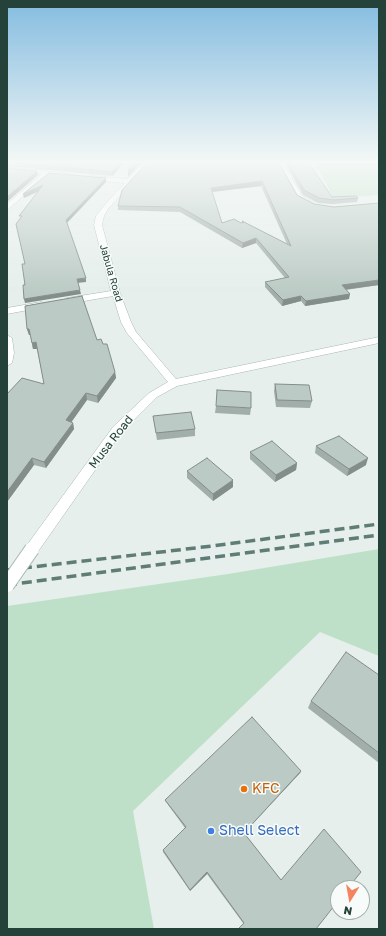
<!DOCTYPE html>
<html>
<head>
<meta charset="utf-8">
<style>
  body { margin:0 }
  #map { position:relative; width:386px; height:936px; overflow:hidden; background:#e6efeb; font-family:"Golos Text",sans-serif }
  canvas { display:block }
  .frame { position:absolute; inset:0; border:8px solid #24423a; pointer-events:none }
  .north { position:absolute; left:330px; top:880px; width:40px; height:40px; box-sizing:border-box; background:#f7fbf9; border:1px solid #a3b1ad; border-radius:50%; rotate:191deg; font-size:11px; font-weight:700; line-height:16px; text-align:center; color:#24423a }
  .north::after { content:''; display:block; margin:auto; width:14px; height:18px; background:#f4845f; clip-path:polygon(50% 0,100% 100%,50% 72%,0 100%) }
</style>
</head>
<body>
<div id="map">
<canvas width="386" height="936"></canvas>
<div class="frame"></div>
<div class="north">N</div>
</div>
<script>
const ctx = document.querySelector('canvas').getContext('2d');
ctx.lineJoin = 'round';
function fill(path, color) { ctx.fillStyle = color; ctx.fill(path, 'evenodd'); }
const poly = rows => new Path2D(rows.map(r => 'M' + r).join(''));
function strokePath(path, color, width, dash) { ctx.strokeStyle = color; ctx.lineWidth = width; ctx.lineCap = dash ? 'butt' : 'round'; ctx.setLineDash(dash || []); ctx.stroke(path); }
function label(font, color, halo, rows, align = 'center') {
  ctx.font = font + ' "Golos Text",sans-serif'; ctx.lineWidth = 3; ctx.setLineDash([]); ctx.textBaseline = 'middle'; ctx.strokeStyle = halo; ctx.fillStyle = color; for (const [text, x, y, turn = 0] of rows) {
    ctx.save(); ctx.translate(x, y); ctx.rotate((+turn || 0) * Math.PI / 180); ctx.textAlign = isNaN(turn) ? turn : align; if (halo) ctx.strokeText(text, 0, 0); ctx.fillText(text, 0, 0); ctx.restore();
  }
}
const green = poly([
  [315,163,376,163,379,165,379,195,334,199],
  [379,549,379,656,320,632,133,811,154,929,7,929,7,606,228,574]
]);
const minor = poly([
  [143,163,149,163,108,209,104,216,102,225,120,293,131,322,136,332,176,379,379,337,379,343,177,386,157,397,121,433,37,553,32,555,27,553,25,549,27,545,113,427,149,393,168,382,127,333,121,322,113,296,67,304,63,301,67,298,111,291,94,225,96,216,103,207,125,183,91,180,88,178,91,176,128,179,143,163],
  [277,163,283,163,302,196,314,203,314,205,310,205,297,198,277,163],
  [7,167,65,173,68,175,65,177,48,175,7,210,7,204,42,174,7,171,7,167],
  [41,302,45,305,44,307,7,314,7,308,41,302],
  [7,335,12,338,14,353,12,363,7,366,7,335]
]);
const rail = poly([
  [7,570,212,546,379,524],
  [7,585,379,535]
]);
const minorBridge = poly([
  [7,585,32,549]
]);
const wall = poly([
  [7,163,124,163,112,176,7,166],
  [279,163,297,195,314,204,334,207,379,203,379,285,346,290,349,299,305,306,301,301,282,306,265,287,265,282,285,278,256,243,242,248,180,212,118,210,118,206],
  [261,186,287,244,242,221,242,223,222,223,212,192],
  [285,163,309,163,332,197,358,198,357,202,333,204,318,203,303,195],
  [27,329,97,340,103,344,115,372,116,378,98,403,87,400,71,422,73,423,74,429,46,468,34,465,7,502,7,394,44,384,37,349,33,349,30,335,29,335],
  [275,384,312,401,310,408,276,407,274,391],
  [216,406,251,408,250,415,215,413],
  [153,416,195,429,195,436,157,440],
  [316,446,366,465,347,476,315,453],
  [250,452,297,463,296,470,275,482,250,459],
  [187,471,233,480,233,487,213,501,187,478],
  [379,675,379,763,308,708,311,701],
  [301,771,300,773,244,833,281,880,243,923,207,874,190,891,163,852,163,850,185,828,166,802,165,800]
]);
const shadedWall = poly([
  [120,163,124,163,112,176,112,172],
  [137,163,141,163,128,177,128,172],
  [37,171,38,175,7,202,7,197],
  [106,178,106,182,66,224,66,220],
  [262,181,261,186,211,192,211,188],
  [43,185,44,189,24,198,23,194],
  [256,238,256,243,242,248,243,243],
  [86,278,86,282,77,283,77,279],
  [379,280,379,285,341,290,342,285],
  [80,290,81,294,25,303,24,299],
  [350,294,349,299,305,306,306,301],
  [301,296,301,301,282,306,283,300],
  [27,329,29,329,31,335,29,335],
  [36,342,38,349,33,349,32,343],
  [115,372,116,378,98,403,97,396],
  [86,393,87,400,68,427,66,420],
  [73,423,74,429,46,468,44,462],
  [32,458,34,465,7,502,7,492],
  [368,458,366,465,347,476,349,469],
  [297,463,296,470,275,482,276,475],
  [233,480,233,487,213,501,213,494],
  [301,771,300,773,243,834,244,833],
  [207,872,207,874,190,891,190,890]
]);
const building = poly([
  [18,163,120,163,112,172,18,163],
  [131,163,137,163,128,172,131,163],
  [147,163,279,163,297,195,314,204,334,207,379,203,379,280,342,285,350,294,306,301,301,296,283,300,265,282,289,277,256,238,243,243,180,207,118,206,122,190,147,163],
  [262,181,291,246,242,221,244,222,241,223,234,219,222,223,211,188,262,181],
  [288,163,309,163,332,197,356,196,358,198,334,200,319,198,304,190,288,163],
  [7,168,37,171,7,197,7,168],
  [49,173,106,178,66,220,86,278,77,279,80,290,24,299,23,285,25,285,22,264,25,264,16,224,22,216,19,216,43,185,23,194,49,173],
  [82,296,97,340,101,339,103,344,107,344,115,372,97,396,86,393,66,420,73,423,44,462,32,458,7,492,7,394,22,378,44,384,36,342,32,343,29,329,27,329,25,306,82,296],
  [275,384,309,385,312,401,277,400,275,384],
  [217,390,251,392,251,408,216,406,217,390],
  [191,412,195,429,156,433,153,416,191,412],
  [339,436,368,458,349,469,316,446,339,436],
  [272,441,297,463,276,475,250,452,272,441],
  [207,458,233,480,213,494,187,471,207,458],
  [346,652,379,675,379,753,311,701,346,652],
  [252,717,301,771,244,833,281,880,324,829,361,872,348,888,338,888,338,901,316,929,238,929,244,923,207,872,190,890,163,850,186,827,165,800,252,717]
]);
const markers = [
  [244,789,4,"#e8710a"],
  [211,831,4,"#3f7fe0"]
];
const farStreetnames = [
  ["Jabula Road",111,273,74]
];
const streetNames = [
  ["Musa Road",111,442,-52]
];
const nearFoodnames = [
  ["KFC",252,789]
];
const nearShopnames = [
  ["Shell Select",219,831]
];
fill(green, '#bfe0c8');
strokePath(minor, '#a8b8b2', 1);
fill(minor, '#fff');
strokePath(rail, '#5f7d75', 3.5, [10, 5]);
strokePath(minorBridge, '#a8b8b2', 16, []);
strokePath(minorBridge, '#fff', 14);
fill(wall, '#a1aea9');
fill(shadedWall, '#838d89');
fill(building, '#bbcac4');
strokePath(building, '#838d89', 1);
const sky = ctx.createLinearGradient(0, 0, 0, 294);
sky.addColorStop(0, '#84bce0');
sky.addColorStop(0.55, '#f4f8f6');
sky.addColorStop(1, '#f4f8f600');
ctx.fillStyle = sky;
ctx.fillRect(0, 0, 386, 294);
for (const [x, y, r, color] of markers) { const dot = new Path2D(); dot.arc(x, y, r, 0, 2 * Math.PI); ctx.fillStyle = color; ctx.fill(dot); strokePath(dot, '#f7fbf9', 1.5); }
label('10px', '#24423a', '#f7fbf9', farStreetnames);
label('12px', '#24423a', '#f7fbf9', streetNames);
label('14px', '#c56008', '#f7fbf9', nearFoodnames, 'left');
label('14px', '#366cbe', '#f7fbf9', nearShopnames, 'left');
</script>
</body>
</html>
